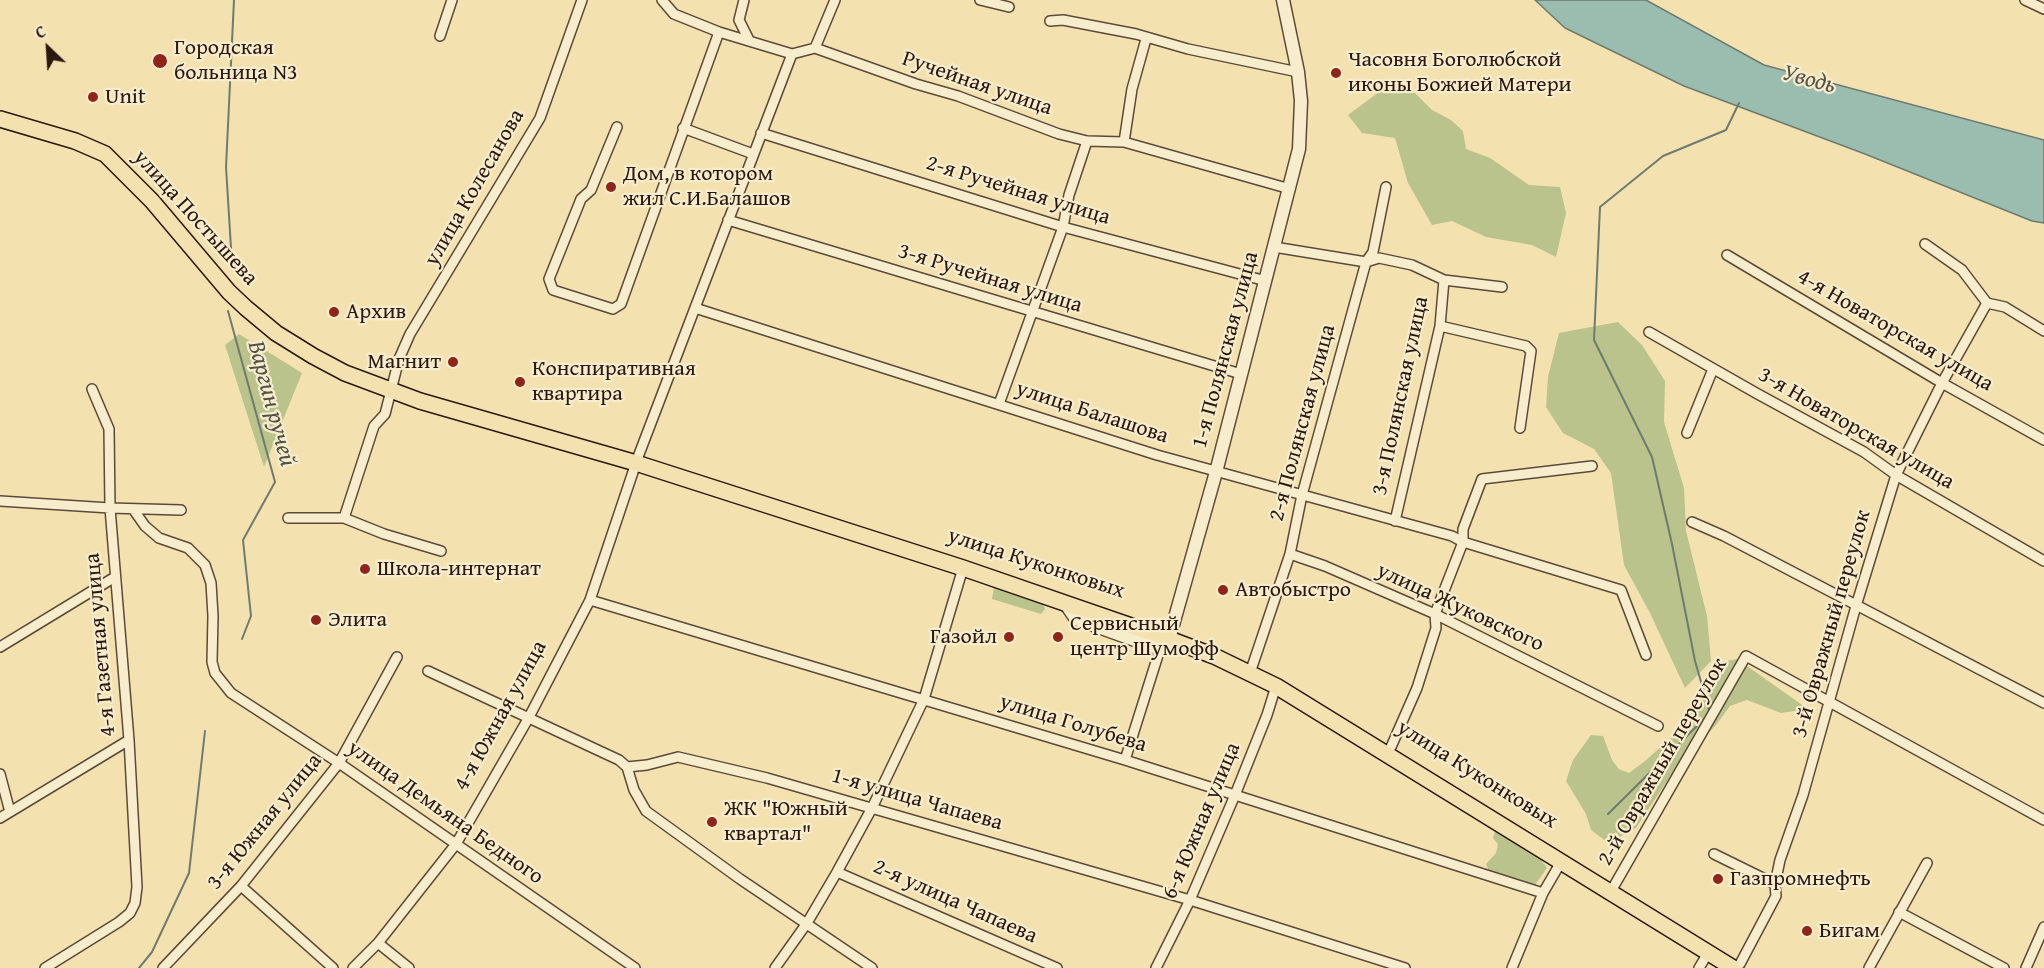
<!DOCTYPE html>
<html>
<head>
<meta charset="utf-8">
<style>
  body { margin:0 }
  #map { position:relative; width:2044px; height:968px; overflow:hidden; background:#f3e2b0; font-family:"Gentium Book Plus",serif }
  canvas { display:block }
  .north { position:absolute; left:18px; top:18px; width:60px; height:60px; -webkit-text-stroke:4px #f7eccc; paint-order:stroke; rotate:335deg; font-size:16px; font-weight:700; line-height:24px; text-align:center; color:#2a1811 }
  .north::after { content:''; display:block; margin:auto; width:21px; height:27px; background:#2a1811; clip-path:polygon(50% 0,100% 100%,50% 72%,0 100%) }
</style>
</head>
<body>
<div id="map">
<canvas width="2044" height="968"></canvas>
<div class="north">С</div>
</div>
<script>
const ctx = document.querySelector('canvas').getContext('2d');
ctx.lineJoin = 'round';
function fill(path, color) { ctx.fillStyle = color; ctx.fill(path, 'evenodd'); }
const poly = rows => new Path2D(rows.map(r => 'M' + r).join(''));
function strokePath(path, color, width, dash) { ctx.strokeStyle = color; ctx.lineWidth = width; ctx.lineCap = dash ? 'butt' : 'round'; ctx.setLineDash(dash || []); ctx.stroke(path); }
function label(font, color, halo, rows, align = 'center') {
  ctx.font = font + ' "Gentium Book Plus",serif'; ctx.lineWidth = 4.5; ctx.setLineDash([]); ctx.textBaseline = 'middle'; ctx.strokeStyle = halo; ctx.fillStyle = color; for (const [text, x, y, turn = 0] of rows) {
    ctx.save(); ctx.translate(x, y); ctx.rotate((+turn || 0) * Math.PI / 180); ctx.textAlign = isNaN(turn) ? turn : align; if (halo) ctx.strokeText(text, 0, 0); ctx.fillText(text, 0, 0); ctx.restore();
  }
}
const green = poly([
  [1379,92,1415,93,1432,110,1451,120,1463,131,1466,149,1490,158,1529,185,1560,187,1566,213,1556,257,1532,245,1486,237,1452,221,1432,225,1408,183,1395,138,1362,133,1348,115],
  [1618,322,1642,345,1665,381,1664,422,1684,488,1686,531,1707,616,1711,661,1685,688,1650,613,1624,565,1611,473,1594,449,1563,433,1546,407,1548,377,1559,333],
  [239,334,302,373,264,467,225,345],
  [994,586,1042,601,1045,609,1041,614,992,599],
  [1737,659,1808,709,1781,713,1747,700,1730,706,1716,725,1675,769,1636,828,1612,841,1607,842,1591,830,1586,814,1566,781,1573,760,1591,735,1603,736,1612,760,1619,769,1629,773,1645,761,1682,728,1720,662],
  [1501,830,1536,853,1547,868,1535,885,1489,872,1486,864,1496,853,1498,844,1493,838,1495,831]
]);
const water = poly([
  [1535,0,1646,0,1764,65,2044,140,2044,223,2032,221,1865,154,1684,86,1565,28,1535,0]
]);
const stream = poly([
  [232,264,226,167,234,0],
  [228,311,275,482,243,540,251,616,242,639],
  [1710,713,1695,661,1672,544,1652,457,1594,340,1600,207,1663,156,1726,130,1739,103],
  [1608,814,1706,717],
  [139,968,152,952,189,873,205,731]
]);
const minor = poly([
  [662,0,674,14,719,32,792,54,815,48,916,84,958,96,1059,134,1087,141,1124,142,1290,189],
  [744,0,739,20,749,40],
  [980,0,1009,7],
  [2025,0,2044,9],
  [1050,21,1063,20,1136,34,1188,49,1298,72],
  [440,36,452,0],
  [815,48,835,0],
  [617,127,591,190,581,199,549,279,553,290,613,309,621,304,719,32],
  [683,128,753,154],
  [761,133,1063,227,1266,281],
  [1124,142,1132,89,1146,39],
  [728,220,1241,374],
  [1925,244,1962,270,1987,303,2005,307,2044,331],
  [1274,247,1366,262,1379,258,1412,265,1444,280,1502,287],
  [1727,255,1942,383,2044,440],
  [695,308,1157,455,1452,536,1463,542,1621,590,1646,655],
  [1440,326,1526,346,1531,351,1520,428],
  [1649,332,1756,393,1864,452,1896,475,2044,561],
  [999,404,1063,227,1069,195,1087,141],
  [1687,433,1713,369],
  [638,457,792,54],
  [0,501,110,508,181,510],
  [133,509,145,526,159,538,188,548,205,565,211,583,213,616,212,662,215,673,231,693,339,763,635,968],
  [288,518,344,518,384,534,441,551],
  [344,518,374,426,385,414,399,359,410,334,540,118,582,0],
  [1395,521,1440,326,1444,280],
  [1692,522,1724,536,2044,703],
  [1290,554,1325,566,1435,614,1658,726],
  [590,600,1125,760,1543,893],
  [0,647,115,577],
  [1252,667,1290,554,1302,495,1366,262,1373,252,1386,187],
  [428,671,619,760,627,767,647,765,678,757,767,778,1190,900,1405,968],
  [1391,747,1417,688,1436,628,1435,614,1463,542,1463,529,1482,479,1592,466],
  [1125,760,1160,649],
  [627,767,634,790,646,811,740,879,872,968],
  [0,774,10,812],
  [0,818,129,740],
  [1714,854,1775,884],
  [837,872,1057,968],
  [241,886,333,968],
  [1614,886,1746,656,2044,820],
  [1899,912,2004,968],
  [378,943,409,968],
  [1740,964,1776,896,1775,884,1780,860,1803,795,1856,606,1896,475,1942,383,1987,303],
  [45,968,119,922,130,913,135,903,137,887,129,740,110,508,109,429,92,389],
  [163,968,241,886,339,763,397,657],
  [353,968,378,943,456,844,528,719,590,600,636,463],
  [775,968,807,923,837,872,872,808,924,699,963,568],
  [1156,968,1190,900,1235,795,1267,715,1276,686],
  [1512,968,1543,893,1561,862],
  [1699,968,1708,953],
  [1869,968,1927,863],
  [2026,968,2044,927]
]);
const tertiary = poly([
  [1065,603,1076,619,1160,649,1169,639,1216,472,1299,149,1301,101,1298,72,1283,0]
]);
const primary = poly([
  [0,119,75,141,105,154,152,201,229,292,246,308,276,333,313,356,345,373,420,401,636,463,963,568,1169,639,1214,656,1276,686,1733,968]
]);
const markers = [
  [160,61,8,"#8f2418"],
  [1336,73,6,"#8f2418"],
  [93,97,6,"#8f2418"],
  [611,187,6,"#8f2418"],
  [334,312,6,"#8f2418"],
  [453,362,6,"#8f2418"],
  [520,382,6,"#8f2418"],
  [365,569,6,"#8f2418"],
  [1223,590,6,"#8f2418"],
  [316,620,6,"#8f2418"],
  [1009,637,6,"#8f2418"],
  [1058,637,6,"#8f2418"],
  [712,822,6,"#8f2418"],
  [1718,879,6,"#8f2418"],
  [1807,931,6,"#8f2418"]
];
const poiNames = [
  ["Городская",174,48],
  ["больница N3",174,73],
  ["Часовня Боголюбской",1348,60],
  ["иконы Божией Матери",1348,85],
  ["Unit",105,97],
  ["Дом, в котором",623,174],
  ["жил С.И.Балашов",623,199],
  ["Архив",346,312],
  ["Магнит",441,362,"right"],
  ["Конспиративная",532,369],
  ["квартира",532,394],
  ["Школа-интернат",377,569],
  ["Автобыстро",1235,590],
  ["Элита",328,620],
  ["Сервисный",1070,624],
  ["центр Шумофф",1070,649],
  ["Газойл",997,637,"right"],
  ["ЖК \"Южный",724,809],
  ["квартал\"",724,834],
  ["Газпромнефть",1730,879],
  ["Бигам",1819,931]
];
const streetNames = [
  ["Ручейная улица",977,84,19],
  ["улица Колесанова",475,188,-60],
  ["2-я Ручейная улица",1018,191,17],
  ["улица Постышева",195,218,48],
  ["3-я Ручейная улица",990,279,17],
  ["4-я Новаторская улица",1895,331,30],
  ["1-я Полянская улица",1226,350,-75],
  ["3-я Полянская улица",1401,396,-78],
  ["улица Балашова",1092,413,18],
  ["2-я Полянская улица",1303,423,-75],
  ["3-я Новаторская улица",1856,429,30],
  ["улица Куконковых",1036,564,18],
  ["улица Жуковского",1460,608,25],
  ["3-й Овражный переулок",1832,624,-74],
  ["4-я Газетная улица",101,645,-95],
  ["4-я Южная улица",501,716,-61],
  ["улица Голубева",1073,724,17],
  ["2-й Овражный переулок",1663,762,-60],
  ["улица Куконковых",1477,775,32],
  ["1-я улица Чапаева",917,800,16],
  ["улица Демьяна Бедного",445,813,35],
  ["6-я Южная улица",1202,821,-67],
  ["3-я Южная улица",265,822,-51],
  ["2-я улица Чапаева",955,902,24]
];
const waterNames = [
  ["Уводь",1809,80,15],
  ["Варгин ручей",271,404,75]
];
fill(green, '#bac38b');
fill(water, '#9bbdaf');
strokePath(water, '#6e7b70', 1.5);
strokePath(stream, '#6e7b70', 2);
strokePath(minor, '#5c4a39', 12);
strokePath(tertiary, '#5c4a39', 15);
strokePath(primary, '#2a1811', 18);
strokePath(minor, '#f7eccc', 9);
strokePath(tertiary, '#f7eccc', 12);
strokePath(primary, '#f3e2b0', 15);
for (const [x, y, r, color] of markers) { const dot = new Path2D(); dot.arc(x, y, r, 0, 2 * Math.PI); ctx.fillStyle = color; ctx.fill(dot); strokePath(dot, '#f7eccc', 2); }
label('22px', '#2a1811', '#f7eccc', poiNames, 'left');
label('22px', '#2a1811', '#f7eccc', streetNames);
label('italic 24px', '#525248', '#f7eccc', waterNames);
</script>
</body>
</html>
